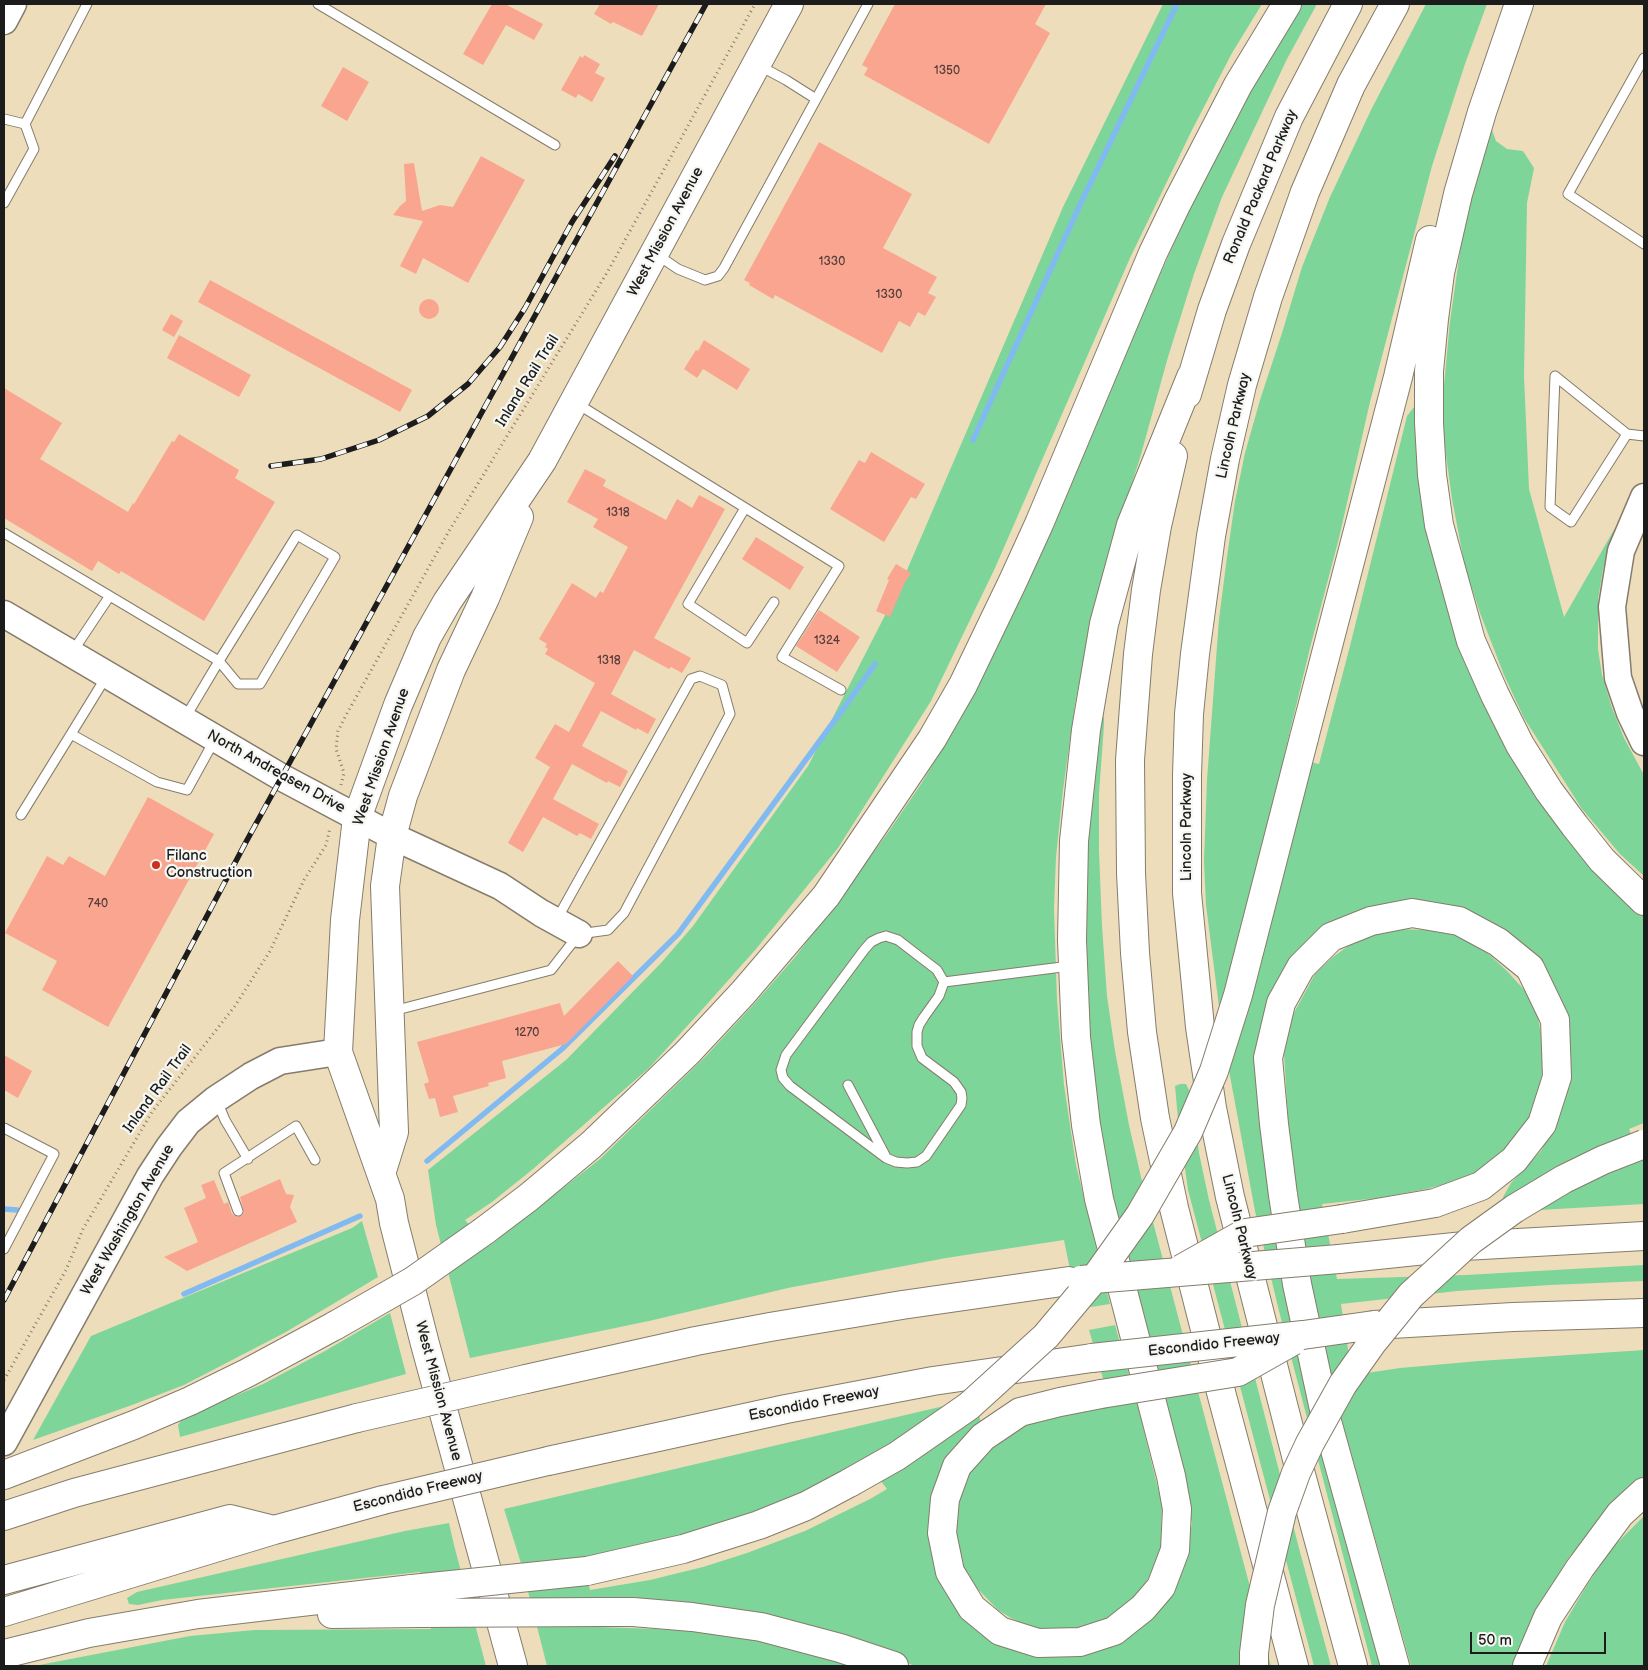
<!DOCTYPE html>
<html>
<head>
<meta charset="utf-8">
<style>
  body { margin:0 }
  #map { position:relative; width:1648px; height:1670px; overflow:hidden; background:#edb; font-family:"Balsamiq Sans",sans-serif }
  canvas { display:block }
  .frame { position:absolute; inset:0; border:5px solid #1c1c1c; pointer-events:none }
  .scale { position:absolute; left:1470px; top:1632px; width:136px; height:22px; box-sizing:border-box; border:2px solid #1c1c1c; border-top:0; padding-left:6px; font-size:15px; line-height:18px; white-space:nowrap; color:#1c1c1c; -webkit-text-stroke:4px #f6f6f2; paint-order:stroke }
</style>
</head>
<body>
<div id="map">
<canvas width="1648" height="1670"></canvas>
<div class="frame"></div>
<div class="scale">50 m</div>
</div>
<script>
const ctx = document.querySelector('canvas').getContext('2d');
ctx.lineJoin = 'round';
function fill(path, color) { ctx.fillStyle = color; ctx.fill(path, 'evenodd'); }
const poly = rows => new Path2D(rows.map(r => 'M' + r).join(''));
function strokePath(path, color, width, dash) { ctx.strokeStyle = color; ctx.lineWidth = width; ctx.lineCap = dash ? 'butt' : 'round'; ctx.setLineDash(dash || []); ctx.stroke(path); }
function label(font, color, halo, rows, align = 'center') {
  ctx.font = font + ' "Balsamiq Sans",sans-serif'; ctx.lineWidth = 4.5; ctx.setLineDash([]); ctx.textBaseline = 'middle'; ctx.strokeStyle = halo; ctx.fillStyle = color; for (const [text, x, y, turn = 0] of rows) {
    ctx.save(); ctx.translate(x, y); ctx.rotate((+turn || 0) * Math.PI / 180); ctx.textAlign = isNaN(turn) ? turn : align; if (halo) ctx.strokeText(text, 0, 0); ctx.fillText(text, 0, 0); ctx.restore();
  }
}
const green = poly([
  [1163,4,1262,4,1232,53,1192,130,1130,258,995,568,931,701,838,848,756,949,700,1012,649,1068,533,1169,492,1202,465,1220,489,1246,600,1159,706,1056,754,1004,796,956,887,834,921,784,958,723,993,655,1029,580,1153,290,1192,204,1240,110,1279,41,1302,4,1317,4,1287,59,1222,197,1194,274,1168,357,1140,458,1115,536,1091,621,1075,704,1063,790,1056,857,1054,909,1057,1000,1064,1085,1076,1165,1110,1304,1078,1309,1064,1240,946,1258,788,1288,649,1321,470,1358,436,1225,428,1170,566,1060,661,963,693,926,808,766,901,584,1063,207],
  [1426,4,1487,4,1465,64,1432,166,1370,402,1339,538,1310,648,1284,756,1319,764,1350,646,1407,416,1414,407,1419,408,1463,640,1644,913,1644,1123,1629,1129,1639,1152,1644,1151,1644,1204,1540,1210,1516,1215,1504,1205,1503,1197,1511,1183,1541,1151,1554,1126,1565,1101,1570,1058,1563,1023,1529,950,1511,934,1466,911,1348,919,1260,1041,1385,1666,1372,1666,1279,1311,1255,1211,1223,1038,1206,905,1204,861,1207,780,1219,619,1227,557,1235,501,1245,453,1260,400,1282,333,1302,267,1330,197,1372,108],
  [1489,122,1496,141,1507,149,1523,151,1534,168,1527,203,1524,376,1529,489,1564,617,1615,528,1603,569,1598,599,1598,649,1602,675,1612,708,1624,738,1644,775,1644,876,1620,854,1582,809,1524,718,1504,675,1480,613,1465,567,1452,499,1444,440,1444,385,1450,321,1461,245],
  [1100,714,1104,717,1104,725,1099,794,1099,851,1102,926,1107,996,1115,1051,1129,1125,1141,1177,1271,1666,915,1666,898,1659,594,1604,600,1627,656,1629,715,1633,770,1643,853,1666,547,1666,520,1560,504,1509,961,1402,977,1410,981,1422,952,1458,948,1587,1067,1655,1187,1553,1192,1523,1113,1213,1087,1039,1081,875],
  [864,1459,887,1489,870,1499,805,1531,747,1553,703,1567,650,1580,590,1590,582,1557,678,1540,793,1499],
  [1399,929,1426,930,1457,935,1483,949,1507,971,1527,993,1538,1018,1542,1039,1543,1061,1541,1084,1535,1108,1521,1131,1506,1151,1485,1168,1464,1179,1426,1189,1378,1198,1322,1204,1337,1279,1466,1275,1644,1265,1644,1281,1550,1285,1457,1291,1341,1304,1350,1362,1360,1374,1400,1368,1479,1361,1644,1350,1644,1479,1612,1508,1569,1557,1539,1607,1514,1666,1411,1666,1333,1389,1311,1291,1290,1151,1284,1054,1290,1020,1315,974,1333,957,1355,941,1377,932],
  [1180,1084,1186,1084,1191,1094,1199,1153,1209,1200,1300,1552,1331,1666,1314,1666,1188,1190,1178,1119,1175,1086],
  [362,1221,378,1277,286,1332,184,1385,132,1405,33,1440,91,1336,352,1228],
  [390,1313,406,1374,180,1437,178,1425,183,1418,263,1384,325,1351],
  [1115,1325,1139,1411,1162,1505,1161,1551,1150,1575,1139,1594,1124,1609,1103,1622,1084,1627,1050,1631,1028,1626,1011,1618,998,1610,973,1584,964,1568,959,1551,956,1531,956,1512,960,1492,969,1470,981,1455,1024,1426,1043,1419,1111,1406,1089,1330],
  [1644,1516,1644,1666,1546,1666,1565,1622,1587,1585,1612,1548],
  [449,1523,454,1545,486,1666,34,1666,190,1636,254,1630,431,1629,420,1572,162,1600,138,1605,129,1604,127,1598,137,1592,405,1531]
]);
const stream = poly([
  [973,440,1078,209,1177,4],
  [427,1161,562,1049,678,934,846,705,875,664],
  [4,1209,17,1210],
  [184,1294,360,1216]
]);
const building = poly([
  [492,4,505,4,543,24,534,40,506,25,483,65,463,54],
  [600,4,659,4,642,36,613,22,611,24,594,14],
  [895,4,1046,4,1035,24,1050,33,989,144,864,75,868,68,862,65],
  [584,55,600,64,595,73,605,78,592,102,578,94,576,98,561,90,580,56,583,58],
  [343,67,369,82,347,121,321,106],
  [819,142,912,194,883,248,937,277,928,293,936,297,925,316,918,312,910,327,899,321,882,353,775,295,773,299,749,285,750,283,744,280],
  [481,156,525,180,468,283,423,258,416,274,400,266,423,221,393,215,400,206,406,201,404,164,414,163,422,211,440,205,453,207],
  [210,280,412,390,400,412,198,302],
  '419 309a10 10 0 1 1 20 0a10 10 0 1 1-20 0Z',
  [171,314,183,321,174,337,162,330],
  [179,335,251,375,239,397,167,358],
  [704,340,750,369,737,390,703,369,697,378,684,369,696,350,698,351],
  [4,388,62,423,40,459,128,512,133,503,134,504,172,441,174,442,179,434,239,470,235,478,275,502,204,621,121,571,119,574,98,561,92,571,4,518],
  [871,452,925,484,916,499,911,497,884,542,830,509,859,460,865,463],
  [585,469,606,480,603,486,666,520,677,499,692,508,699,495,725,509,654,638,691,658,682,673,671,667,669,669,634,650,611,694,656,719,648,734,637,728,636,730,601,711,582,746,628,771,620,787,608,781,607,783,572,764,553,799,599,824,591,839,580,833,577,836,543,817,523,852,508,843,550,767,535,758,555,724,569,732,595,683,545,654,548,649,545,647,547,644,539,639,572,583,596,598,600,591,603,593,628,547,593,527,598,519,567,502],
  [756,537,804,567,790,590,742,559],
  [896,564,911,573,904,584,890,617,876,611,889,580,887,579],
  [819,610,860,637,837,672,796,646],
  [148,797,214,834,108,1027,42,990,57,961,5,933,47,856,63,865,69,856,105,876],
  [618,961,633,976,566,1044,502,1061,506,1078,488,1083,489,1086,453,1096,458,1112,440,1117,435,1098,429,1099,424,1084,429,1082,417,1042,560,1003,564,1016],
  [4,1055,32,1071,18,1098,4,1090],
  [280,1179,286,1194,294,1195,290,1207,297,1222,187,1271,164,1257,198,1242,184,1208,206,1198,201,1185,214,1180,224,1204,228,1202,232,1214,237,1217,242,1215,244,1212,240,1197]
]);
const path = poly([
  [341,785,344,773,336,749,338,731,345,717,449,531,608,271,755,4],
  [4,1380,66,1270,83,1229,152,1112,235,1006,270,951,304,880,326,845,330,828]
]);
const lane = poly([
  [318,4,555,145],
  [1644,58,1568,194,1644,244],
  [758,65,786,80,816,99],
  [4,119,25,124,87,4],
  [4,203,34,149,25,124],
  [656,254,678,269,705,280,718,276,724,268,868,4],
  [576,403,839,566,782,657,841,690],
  [1627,434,1571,522,1550,507,1555,376,1627,434,1644,436],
  [745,508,688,604,747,643,774,602],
  [4,533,219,661,238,684,260,684,335,557,297,535,219,661,185,718],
  [73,651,109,597],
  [106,677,71,734,157,782,187,790,214,741],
  [21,815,71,734],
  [886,936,898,940,937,970,944,982,939,996,924,1017,919,1025,917,1032,917,1046,922,1058,954,1082,961,1092,962,1098,961,1105,926,1156,917,1162,907,1163,896,1162,886,1158,790,1086,783,1078,781,1070,786,1055,864,950,871,942,879,938,886,936],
  [944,982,1070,966],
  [393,1011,551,970,579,934,608,930,624,913,730,714,722,685,700,676,691,679,557,919],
  [848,1085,885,1155],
  [217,1101,225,1120,248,1159],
  [4,1128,54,1154,4,1249],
  [238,1211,224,1173,296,1126,315,1160]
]);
const secondary = poly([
  [4,21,13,4],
  [1644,497,1621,551,1612,607,1618,678,1630,713,1644,742],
  [4,614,281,777,392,836,500,886,541,913,579,934],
  [4,1442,150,1176,169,1147,188,1122,216,1099,251,1076,280,1061,338,1052]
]);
const primary = poly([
  [381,1174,394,1132,385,886,392,836,403,796,451,670,485,598,519,517],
  [513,1666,425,1344,394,1223,390,1199,338,1052,345,920,357,818,398,705,427,637,447,602,542,461,789,4]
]);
const highway = poly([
  [1519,4,1482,112,1458,194,1440,273,1434,319,1429,371,1429,423,1432,475,1439,525,1471,641,1495,695,1520,745,1549,791,1575,826,1602,860,1644,901],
  [1187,394,1212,310,1236,244,1289,117,1348,4],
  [1173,456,1157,526,1146,590,1138,654,1130,760,1131,873,1135,953,1142,1032,1155,1118,1174,1208,1222,1396,1294,1666],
  [1304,738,1398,377,1430,240],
  [1342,1219,1435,1203,1481,1186,1514,1160,1542,1124,1557,1077,1555,1020,1530,968,1498,942,1459,921,1412,913,1371,921,1331,937,1301,967,1281,1003,1268,1058,1274,1124,1283,1195,1297,1284,1325,1414,1395,1666],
  [484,1231,529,1197,591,1145,687,1053,743,993,826,896,932,739,963,685,1013,581,1039,524,1153,253,1177,203,1238,85,1287,4],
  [1339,1259,1464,1246,1644,1236],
  [1374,1325,1513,1317,1644,1313],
  [526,1379,696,1341,770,1327,902,1305,1069,1281],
  [1101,1394,1060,1402,1020,1412,983,1437,957,1466,945,1499,942,1533,950,1572,972,1608,1000,1631,1038,1643,1080,1642,1114,1631,1143,1608,1161,1587,1175,1550,1177,1509,1171,1476,1099,1199,1086,1125,1076,1037,1072,940,1074,841,1086,730,1104,624,1131,525,1191,377],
  [548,1461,786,1409,933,1381,1092,1358],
  [4,1475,134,1425,190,1401,247,1373,336,1325],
  [4,1516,74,1493,357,1418],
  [587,1571,683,1549,759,1525,806,1506,851,1482],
  [4,1580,230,1519,274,1530],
  [4,1612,274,1530,383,1500],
  [602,1612,633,1612,692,1617,761,1627,840,1648,894,1666],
  [332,1614,419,1613],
  [4,1654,89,1633,198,1614,412,1589],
  [1353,1666,1300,1471,1230,1197,1212,1108,1200,1027,1187,893,1187,775,1189,714,1195,654,1211,536,1225,459,1242,385,1268,297,1305,192,1351,85,1395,4],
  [1527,1666,1548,1617,1580,1568,1620,1514,1644,1492]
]);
const rail = poly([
  [271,466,321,459,379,440,428,416,468,384,500,347,525,308,572,222,615,156],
  [4,1300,246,842,706,4]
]);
const highwayBridge = poly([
  [1181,1269,1245,1233,1342,1219],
  [1081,1280,1339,1259],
  [336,1325,413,1281,484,1231],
  [1092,1358,1303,1335,1374,1325],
  [1101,1394,1238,1372,1293,1341],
  [357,1418,526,1379],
  [851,1482,897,1456,969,1406,1046,1336,1098,1274,1140,1215,1188,1132,1214,1071,1238,995,1304,738],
  [383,1500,548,1461],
  [412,1589,587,1571],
  [419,1613,602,1612],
  [1254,1666,1254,1653,1260,1605,1282,1512,1296,1473,1310,1443,1343,1384,1372,1343,1411,1295,1471,1240,1514,1209,1564,1179,1603,1160,1644,1144]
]);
const markers = [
  [156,865,5,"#c8321e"]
];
const numberNames = [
  ["1350",947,71],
  ["1330",832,262],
  ["1330",889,295],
  ["1318",618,513],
  ["1324",827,641],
  ["1318",609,661],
  ["740",98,904],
  ["1270",527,1033]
];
const streetNames = [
  ["Ronald Packard Parkway",1261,187,-67],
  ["West Mission Avenue",666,232,-62],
  ["Inland Rail Trail",528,381,-58],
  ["Lincoln Parkway",1234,426,-77],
  ["West Mission Avenue",382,757,-71],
  ["North Andreasen Drive",276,772,29],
  ["Lincoln Parkway",1187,827,-90],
  ["Inland Rail Trail",158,1089,-54],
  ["West Washington Avenue",128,1220,-60],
  ["Lincoln Parkway",1239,1227,76],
  ["Escondido Freeway",1214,1345,-6],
  ["West Mission Avenue",438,1391,75],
  ["Escondido Freeway",814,1404,-11],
  ["Escondido Freeway",418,1492,-14]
];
const poiNames = [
  ["Filanc",166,856],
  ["Construction",166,873]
];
fill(green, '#7ed599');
strokePath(stream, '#80baf1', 5.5);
fill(building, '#faa590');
strokePath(lane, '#857c6c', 11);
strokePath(secondary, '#857c6c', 29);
strokePath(primary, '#857c6c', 30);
strokePath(highway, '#857c6c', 30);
strokePath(path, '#857c6c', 3, [1, 4]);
strokePath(lane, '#fff', 9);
strokePath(secondary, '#fff', 26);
strokePath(primary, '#fff', 28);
strokePath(highway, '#fff', 28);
strokePath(rail, '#1c1c1c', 5.5);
strokePath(rail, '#f6f6f2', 4, [11]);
strokePath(highwayBridge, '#857c6c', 30, []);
strokePath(highwayBridge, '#fff', 28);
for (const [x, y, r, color] of markers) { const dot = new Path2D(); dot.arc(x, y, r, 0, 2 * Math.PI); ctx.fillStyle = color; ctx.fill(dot); strokePath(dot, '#f6f6f2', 2); }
label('12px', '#543e39', null, numberNames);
label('15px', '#1c1c1c', '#f6f6f2', streetNames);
label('15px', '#1c1c1c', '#f6f6f2', poiNames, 'left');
</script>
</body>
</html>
